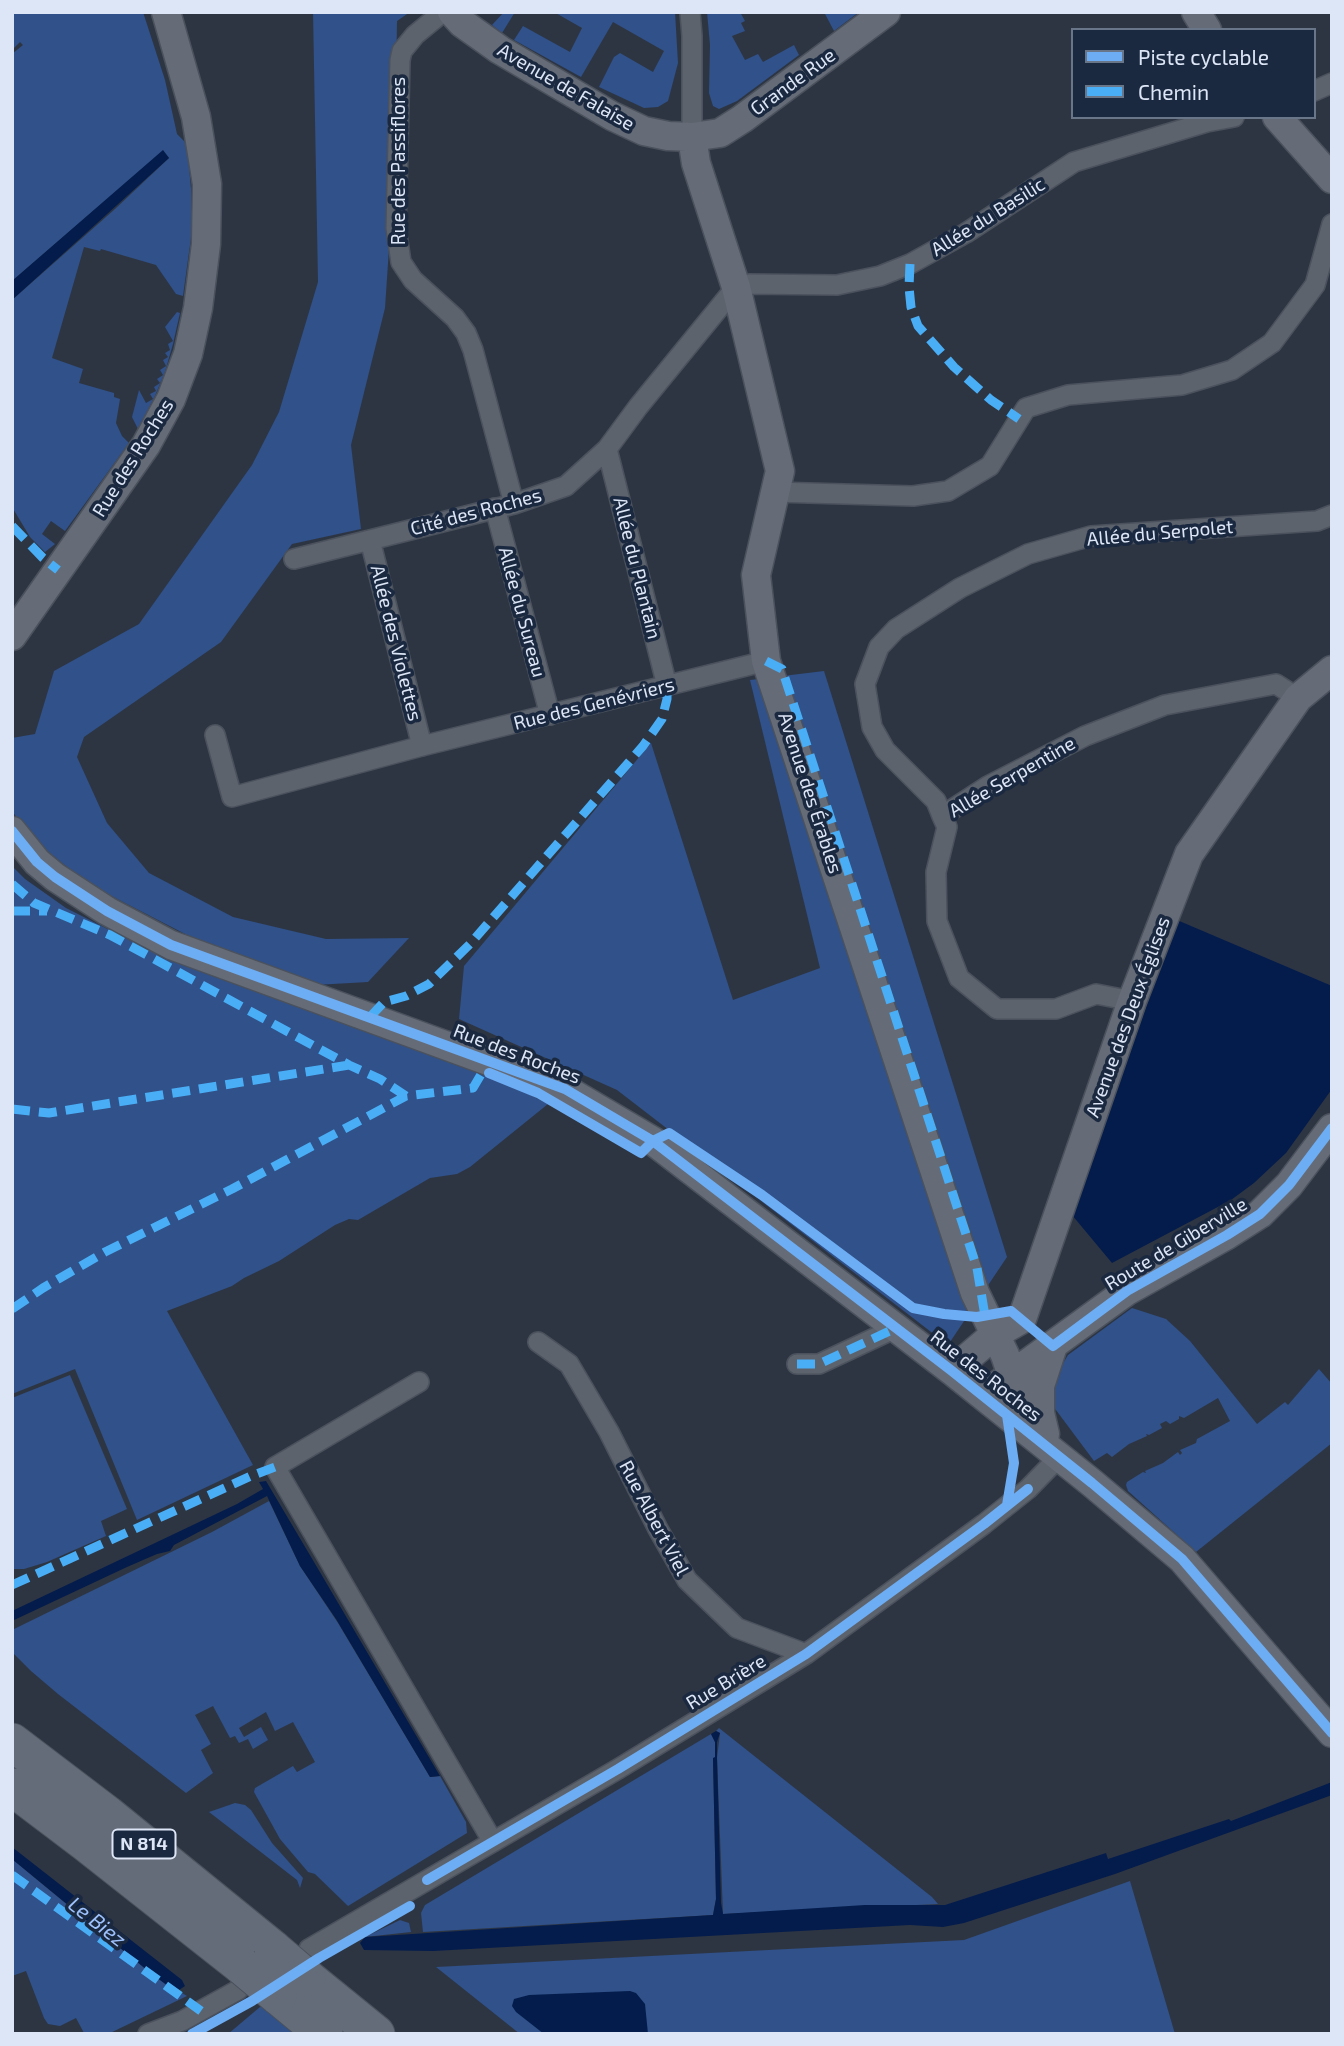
<!DOCTYPE html>
<html>
<head>
<meta charset="utf-8">
<style>
  body { margin:0 }
  #map { position:relative; width:1344px; height:2046px; overflow:hidden; background:#2d3543; font-family:"Exo 2",sans-serif }
  canvas { display:block }
  .frame { position:absolute; inset:0; border:14px solid #dde6f6; pointer-events:none }
  .legend { position:absolute; left:1071px; top:28px; width:245px; height:91px; box-sizing:border-box; background:#1b2940; border:2px solid #697589; margin:0; padding:9px 12px; list-style:none; font-size:21px; color:#dde6f6 }
  .legend li { display:flex; align-items:center; gap:14px; height:35px }
  .legend b { width:35px; border:2px solid #697589 }
</style>
</head>
<body>
<div id="map">
<canvas width="1344" height="2046"></canvas>
<div class="frame"></div>
<ul class="legend">
<li><b style="height:9px;background:#6dadf4"></b>Piste cyclable</li>
<li><b style="height:9px;background:#49aef6"></b>Chemin</li>
</ul>
</div>
<script>
const ctx = document.querySelector('canvas').getContext('2d');
ctx.lineJoin = 'round';
function fill(path, color) { ctx.fillStyle = color; ctx.fill(path, 'evenodd'); }
const poly = rows => new Path2D(rows.map(r => 'M' + r).join(''));
function strokePath(path, color, width, dash) { ctx.strokeStyle = color; ctx.lineWidth = width; ctx.lineCap = dash ? 'butt' : 'round'; ctx.setLineDash(dash || []); ctx.stroke(path); }
function label(font, color, halo, rows, align = 'center') {
  ctx.font = font + ' "Exo 2",sans-serif'; ctx.lineWidth = 7; ctx.setLineDash([]); ctx.textBaseline = 'middle'; ctx.strokeStyle = halo; ctx.fillStyle = color; for (const [text, x, y, turn = 0] of rows) {
    ctx.save(); ctx.translate(x, y); ctx.rotate((+turn || 0) * Math.PI / 180); ctx.textAlign = isNaN(turn) ? turn : align; if (halo) ctx.strokeText(text, 0, 0); ctx.fillText(text, 0, 0); ctx.restore();
  }
}
const green = poly([
  [12,12,143,12,165,80,177,134,187,144,191,189,191,238,183,296,176,294,156,265,101,249,100,251,84,247,52,358,83,369,79,383,114,393,114,397,120,399,116,423,122,436,129,443,65,531,51,521,42,534,55,544,45,552,30,537,12,507,12,300,115,209,169,158,163,151,12,281,12,54,23,45,20,42,12,50],
  [313,12,410,12,397,21,395,159,385,308,351,445,361,529,292,544,221,642,84,737,77,757,107,823,149,873,233,917,326,939,409,938,368,982,315,985,187,935,90,885,33,840,12,811,12,738,35,734,54,671,139,624,252,465,279,412,318,282],
  [504,12,515,12,502,33,492,25],
  [554,12,675,12,678,63,668,101,658,107,644,108,599,87,614,57,620,53,653,72,664,51,613,22,581,77,514,40,523,26,570,52,582,28],
  [707,12,740,12,745,21,741,23,745,31,732,36,745,60,758,54,763,62,794,45,799,55,737,101,719,109,713,106,709,93,710,45],
  [824,12,859,12,834,31],
  [177,312,180,313,173,344,165,372,155,396,138,429,132,417,139,390,146,403,153,399,150,394,156,391,154,387,160,383,157,379,163,375,160,370,166,366,163,360,168,357,165,353,170,350,168,344,173,341,165,327],
  [824,671,1007,1257,948,1345,617,1090,459,1019,464,966,651,743,733,1000,820,968,750,680],
  [12,866,25,879,66,908,151,951,207,974,448,1060,507,1083,548,1104,470,1167,457,1174,430,1178,358,1220,349,1219,335,1225,279,1261,244,1278,232,1286,167,1311,253,1465,137,1520,75,1369,12,1394],
  [1132,1308,1166,1319,1190,1341,1257,1424,1285,1402,1288,1405,1319,1369,1332,1384,1332,1443,1196,1552,1128,1491,1126,1485,1127,1482,1143,1472,1146,1473,1145,1471,1163,1463,1178,1452,1180,1455,1182,1453,1180,1450,1196,1443,1197,1439,1230,1421,1218,1398,1184,1418,1179,1416,1179,1419,1170,1424,1166,1421,1160,1424,1162,1428,1149,1435,1146,1434,1147,1436,1129,1444,1112,1457,1107,1453,1094,1461,1050,1402,1053,1380,1068,1355],
  [70,1375,127,1509,101,1521,106,1536,47,1562,24,1569,12,1569,12,1398],
  [269,1501,300,1566,338,1623,430,1777,440,1776,466,1822,467,1833,348,1906,315,1874,308,1872,280,1839,254,1792,255,1788,293,1766,297,1772,315,1762,293,1722,275,1731,266,1712,239,1728,244,1737,261,1727,268,1740,253,1749,248,1739,239,1743,235,1736,230,1738,213,1706,195,1715,211,1744,201,1750,213,1773,186,1793,58,1694,31,1671,12,1652,12,1630,212,1532],
  [719,1728,932,1897,938,1904,723,1914,717,1758,720,1733,716,1731],
  [711,1734,715,1742,715,1758,713,1758,716,1899,713,1915,423,1932,421,1913,425,1905],
  [235,1803,245,1805,251,1810,272,1843,303,1878,300,1888,297,1880,209,1812],
  [12,1859,153,1975,187,1996,108,2034,84,2033,76,2018,60,2026,48,2024,44,2018,26,1971,12,1976],
  [1130,1881,1175,2034,520,2034,436,1967,964,1940],
  [400,1920,409,1923,411,1932,365,1937],
  [268,2002,305,2034,228,2034,260,2007]
]);
const water = poly([
  [163,150,169,158,12,300,12,281],
  [1177,920,1332,986,1332,1089,1286,1153,1254,1183,1231,1200,1112,1263,1072,1215],
  [266,1481,314,1562,440,1776,430,1777,336,1619,300,1566,267,1496,174,1545,170,1551,157,1554,127,1567,12,1621,12,1611,237,1504,263,1489,259,1482],
  [716,1731,720,1733,717,1742,717,1758,721,1903,723,1914,865,1905,945,1905,1106,1853,1108,1859,1229,1819,1231,1821,1332,1782,1332,1795,1115,1874,964,1923,943,1927,910,1925,433,1951,364,1950,360,1943,365,1937,713,1915,716,1899,713,1758,715,1757,715,1742,711,1734],
  [12,1847,182,1980,185,1986,179,1990,172,1985,168,1986,153,1975,12,1859],
  [630,1991,636,1993,645,2004,648,2034,544,2034,516,2012,512,2006,514,1999,529,1995]
]);
const street = poly([
  [443,12,415,35,402,51,400,60,396,228,401,262,413,280,455,318,466,333,473,350,514,504],
  [690,12,692,36,692,137],
  [1314,91,1332,83],
  [607,449,667,686],
  [774,492,913,496,948,491,990,466,1026,408,1068,395,1182,385,1232,370,1272,343,1315,285,1332,224],
  [495,508,550,715],
  [370,540,422,746],
  [294,559,514,504,566,486,607,449,638,407,736,287,749,284,837,285,880,276,910,264,966,233,1074,162,1207,122,1234,117],
  [215,735,232,797,422,746,766,661],
  [942,816,936,801,885,750,872,727,865,684,879,647,896,629,960,588,1028,554,1091,536,1317,521,1332,515],
  [1132,1001,1096,994,1056,1009,997,1009,959,978,937,921,936,872,947,827,942,816,988,786,1085,736,1165,705,1276,684,1298,698],
  [538,1342,569,1364,609,1432,658,1529,687,1580,737,1628,806,1654],
  [797,1364,819,1364,896,1328],
  [419,1382,275,1467,493,1842],
  [309,1949,618,1769,806,1654,984,1524,1028,1489,1059,1457],
  [148,2034,182,2021,238,1990]
]);
const secondary = poly([
  [452,12,462,23,500,50,612,116,644,131,668,136,692,137,720,133,742,119,886,12],
  [1196,12,1207,30],
  [1277,117,1332,179],
  [692,137,696,163,736,287,780,471,756,575,766,661,975,1293,1005,1355,1032,1434],
  [12,636,146,445,171,399,188,354,198,308,206,244,207,184,196,117,166,12],
  [12,831,37,862,55,877,107,911,171,945,565,1089,653,1141,952,1371,1092,1483,1182,1559,1332,1733],
  [952,1371,994,1335,1022,1319,1132,1001,1189,854,1298,698,1332,670],
  [999,1384,1127,1291,1227,1235,1260,1214,1289,1185,1332,1128],
  [1045,1434,1040,1413,1040,1386,1053,1346]
]);
const highway = poly([
  [12,1742,108,1815,273,1949],
  [12,1787,86,1843,242,1966],
  [307,1978,376,2034],
  [278,1996,324,2034]
]);
const highwayBridge = poly([
  [273,1949,307,1978],
  [242,1966,278,1996]
]);
const quiet = poly([
  [910,264,909,287,911,307,918,326,954,367,991,400,1019,419],
  [12,526,43,558,58,570],
  [766,661,782,669,977,1268,985,1316],
  [12,884,34,903,110,935,349,1065,380,1079,406,1096,473,1088,483,1071],
  [12,911,47,911],
  [370,1017,384,1002,406,996,429,984,470,944,643,746,662,719,667,699,667,686],
  [12,1109,49,1113,349,1065],
  [12,1309,43,1288,105,1252,232,1189,406,1096],
  [797,1364,819,1364,896,1328],
  [12,1585,251,1476,275,1467],
  [12,1875,201,2011]
]);
const cycleway = poly([
  [12,831,37,862,55,877,107,911,171,945,565,1089,653,1141,952,1371,1092,1483,1182,1559,1332,1733],
  [489,1073,538,1093,641,1153,653,1141,669,1133,762,1195,913,1308,944,1314,977,1317,1011,1311,1053,1346,1127,1291,1227,1235,1260,1214,1289,1185,1332,1128],
  [1007,1415,1014,1463,1007,1505],
  [427,1880,618,1769,806,1654,984,1524,1028,1489],
  [192,2034,252,2001,319,1958,410,1906]
]);
const shields = [
  [144,1844,63]
];
const shieldNames = [
  ["N 814",144,1844]
];
const streetNames = [
  ["Grande Rue",793,82,-36],
  ["Avenue de Falaise",566,87,30],
  ["Rue des Passiflores",399,161,-90],
  ["Allée du Basilic",988,217,-32],
  ["Rue des Roches",133,458,-58],
  ["Cité des Roches",476,512,-15],
  ["Allée du Serpolet",1160,533,-5],
  ["Allée du Plantain",637,568,76],
  ["Allée du Sureau",522,612,75],
  ["Allée des Violettes",396,643,76],
  ["Rue des Genévriers",594,704,-14],
  ["Allée Serpentine",1012,777,-30],
  ["Avenue des Érables",810,793,72],
  ["Avenue des Deux Églises",1128,1017,-70],
  ["Rue des Roches",517,1054,21],
  ["Route de Giberville",1176,1244,-31],
  ["Rue des Roches",986,1376,38],
  ["Rue Albert Viel",654,1518,62],
  ["Rue Brière",726,1682,-31]
];
const waterNames = [
  ["Le Biez",97,1922,38]
];
fill(green, '#305189');
fill(water, '#041c4c');
strokePath(street, '#4b525d', 22);
strokePath(secondary, '#4b525d', 31);
strokePath(highway, '#4b525d', 39);
strokePath(street, '#5d636d', 19);
strokePath(secondary, '#656c78', 28);
strokePath(highway, '#646c7a', 37);
strokePath(highwayBridge, '#4b525d', 39, []);
strokePath(highwayBridge, '#646c7a', 37);
strokePath(quiet, '#49aef6', 9, [18, 9]);
strokePath(cycleway, '#6dadf4', 10);
for (const [x, y, w] of shields) { const box = new Path2D(); box.roundRect(x - w / 2, y - 14.5, w, 29, 5); ctx.fillStyle = '#1b2940'; ctx.fill(box); strokePath(box, '#dde6f6', 2); }
label('bold 18px', '#dde6f6', null, shieldNames);
label('19px', '#dde6f6', '#1b2940', streetNames);
label('italic 21px', '#9ec2fd', '#1b2940', waterNames);
</script>
</body>
</html>
